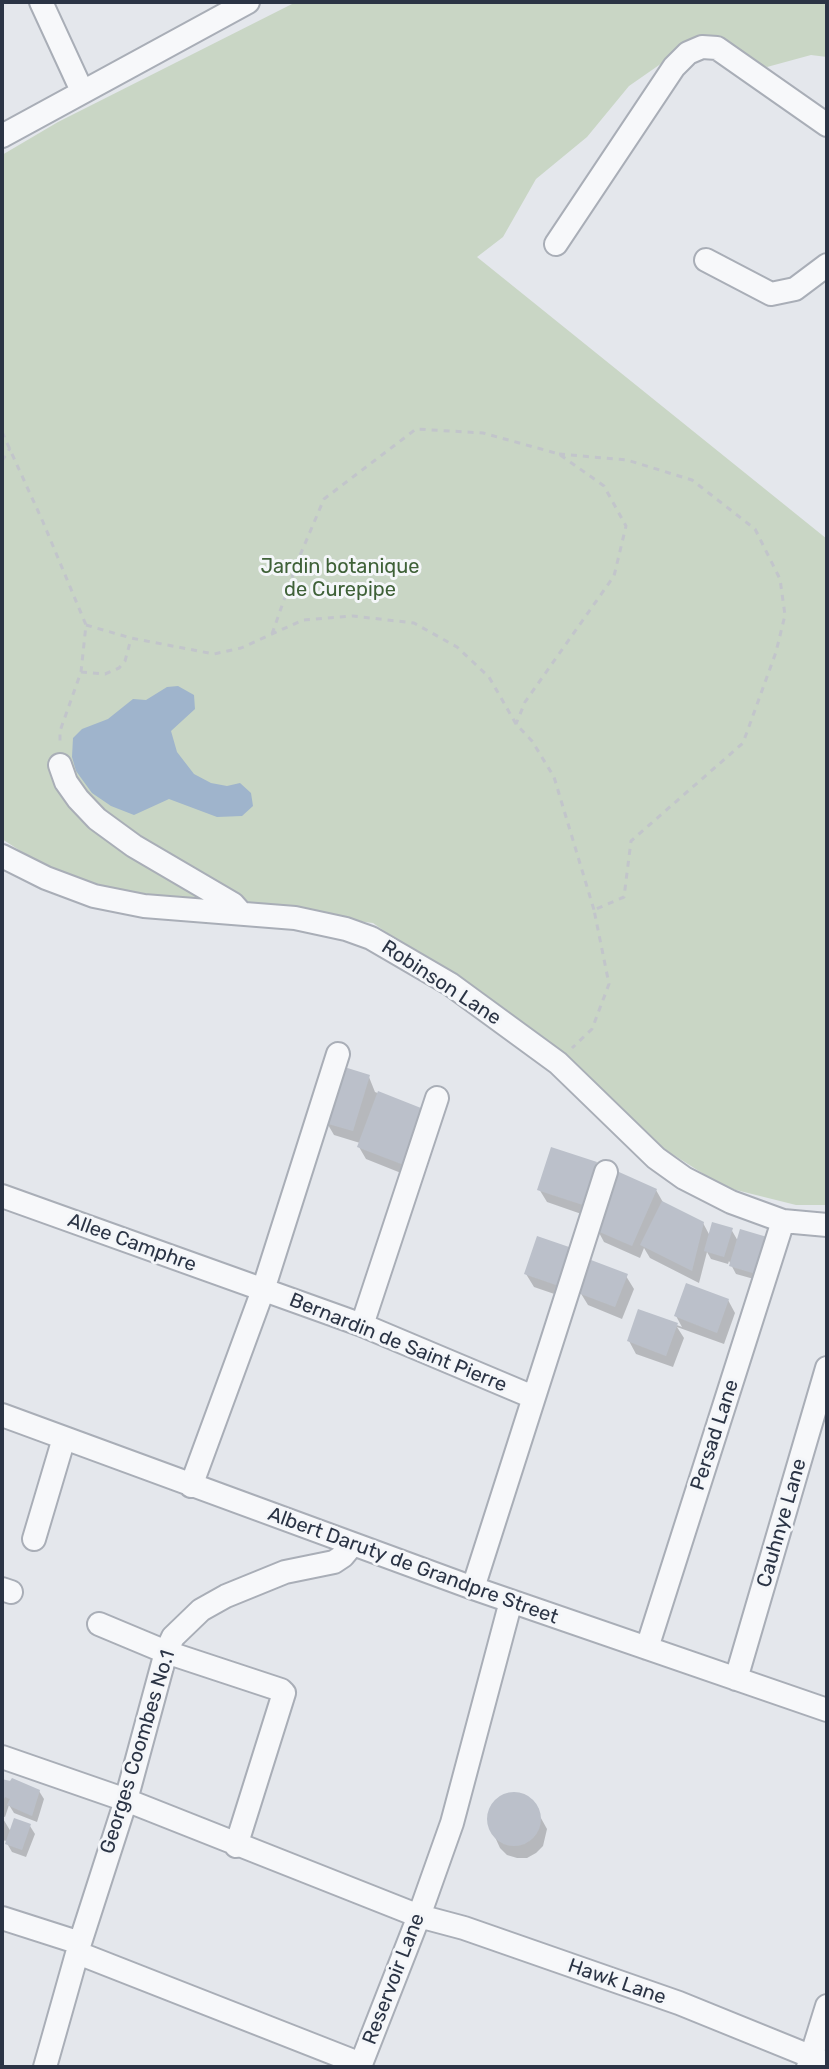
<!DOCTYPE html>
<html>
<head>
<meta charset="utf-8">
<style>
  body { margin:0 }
  #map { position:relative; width:829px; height:2069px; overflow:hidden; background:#e4e7ec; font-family:Rubik,sans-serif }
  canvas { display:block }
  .frame { position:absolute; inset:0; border:4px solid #2b3445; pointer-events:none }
</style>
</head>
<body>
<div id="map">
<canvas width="829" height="2069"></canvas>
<div class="frame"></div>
</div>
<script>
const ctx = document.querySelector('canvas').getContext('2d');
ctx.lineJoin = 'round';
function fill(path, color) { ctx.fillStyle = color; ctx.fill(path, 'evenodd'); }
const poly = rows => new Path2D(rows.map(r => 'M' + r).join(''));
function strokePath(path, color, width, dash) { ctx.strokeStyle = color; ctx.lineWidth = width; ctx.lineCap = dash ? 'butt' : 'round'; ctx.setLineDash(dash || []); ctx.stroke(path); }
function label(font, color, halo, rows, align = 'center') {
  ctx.font = font + ' Rubik,sans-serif'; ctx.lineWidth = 6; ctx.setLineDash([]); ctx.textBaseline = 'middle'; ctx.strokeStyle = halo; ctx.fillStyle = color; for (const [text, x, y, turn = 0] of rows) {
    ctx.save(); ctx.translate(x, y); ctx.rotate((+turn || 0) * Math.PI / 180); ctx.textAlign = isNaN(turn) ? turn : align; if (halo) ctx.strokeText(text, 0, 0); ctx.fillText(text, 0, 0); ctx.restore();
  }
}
const green = poly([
  [296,2,827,2,827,57,811,55,767,67,707,42,685,47,629,86,587,137,536,179,503,237,477,257,827,539,827,1205,796,1205,724,1187,658,1145,550,1048,373,923,101,888,50,870,2,839,2,155,58,122]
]);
const water = poly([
  [178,686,194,695,195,709,171,731,177,752,194,774,211,783,227,786,240,783,251,793,253,806,242,816,217,817,169,799,134,815,111,806,92,793,76,771,72,757,73,738,82,729,108,719,133,699,146,700,167,687]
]);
const shadow = poly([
  [369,1077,375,1092,424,1111,411,1177,366,1159,359,1147,360,1143,334,1135,327,1123],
  [596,1164,603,1177,590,1217,547,1202,539,1189],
  [656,1190,664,1204,703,1223,710,1236,731,1229,761,1281,736,1274,729,1261,728,1264,711,1259,707,1252,699,1283,650,1258,644,1248,640,1258,604,1242,597,1229],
  [578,1263,566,1298,534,1287,526,1274],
  [626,1276,634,1289,622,1319,588,1305,580,1292],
  [728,1300,735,1313,724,1344,677,1327,684,1338,673,1367,636,1354,629,1341,639,1311,682,1327,676,1316],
  [2,1780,39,1791,44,1799,37,1822,14,1813,9,1805,5,1817,2,1816],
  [513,1795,531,1800,547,1829,543,1846,536,1853,527,1858,517,1858,507,1855,500,1848,489,1824,490,1814,495,1805,503,1798],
  [2,1817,11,1832,30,1826,35,1834,26,1857,12,1852,5,1840,2,1844]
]);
const building = poly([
  [341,1066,370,1075,353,1131,325,1123],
  [378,1091,426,1110,404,1165,357,1147],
  [551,1147,597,1162,583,1205,537,1190],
  [619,1172,657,1189,632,1246,595,1230],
  [662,1201,704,1222,692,1271,640,1245],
  [712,1222,733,1228,724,1257,704,1251],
  [740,1229,767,1237,756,1274,729,1266],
  [537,1236,572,1248,559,1286,524,1274],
  [591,1260,628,1274,615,1307,578,1293],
  [686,1283,729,1299,717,1333,674,1316],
  [638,1309,678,1323,666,1356,627,1341],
  [12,1778,40,1790,32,1816,7,1805,10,1799,5,1797,2,1803,2,1779,10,1781],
  '487 1819a27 27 0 1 1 54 0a27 27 0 1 1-54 0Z',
  [14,1818,31,1824,22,1850,5,1844]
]);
const path = poly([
  [2,432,43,522,86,625,81,672,60,731,60,746],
  [559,454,627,460,692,480,755,529,780,579,785,615,776,652,743,743,631,841,624,897,594,910,609,984,592,1029,572,1048],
  [2,461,10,448],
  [86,625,131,638,214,654,241,648,303,620,353,616,414,623,457,647,489,677,516,724,532,741,554,777,594,910],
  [272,634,298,560,324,499,416,429,483,433,559,454,604,486,626,526,614,576,525,702,516,724],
  [81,672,105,674,119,668,125,661,131,639]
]);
const minor = poly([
  [41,2,82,91],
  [2,136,248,2],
  [556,244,674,67,688,53,702,47,717,48,827,125],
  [706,260,771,294,795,289,827,265],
  [60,765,66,782,78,799,97,819,134,846,233,904,241,913],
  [2,856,46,878,94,896,144,906,295,918,346,929,371,938,450,984,558,1063,656,1158,684,1178,731,1202,783,1221,827,1225],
  [2,1196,362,1325,533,1397],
  [362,1325,437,1098],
  [2,1415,473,1588,827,1710],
  [191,1486,263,1290,338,1054],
  [34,1539,64,1438],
  [473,1588,606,1172],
  [2,1589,11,1592],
  [99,1624,166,1652,281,1690,284,1693,236,1846],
  [647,1648,783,1221],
  [736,1679,827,1368],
  [2,1757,126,1800,419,1916,464,1928,679,2003,827,2063],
  [2,1918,80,1943],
  [78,1953,361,2064,419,1916,452,1823,511,1601],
  [45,2067,80,1943,126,1800,166,1652,173,1637,201,1610,226,1596,285,1572,334,1562,343,1556,353,1544],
  [808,2067,827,2006]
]);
const parkNames = [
  ["Jardin botanique",340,567],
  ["de Curepipe",340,590]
];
const streetNames = [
  ["Robinson Lane",441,983,33],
  ["Allee Camphre",132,1243,20],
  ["Bernardin de Saint Pierre",398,1343,22],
  ["Persad Lane",715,1435,-72],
  ["Cauhnye Lane",782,1523,-74],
  ["Albert Daruty de Grandpre Street",413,1566,20],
  ["Georges Coombes No.1",138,1752,-73],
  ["Reservoir Lane",394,1979,-69],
  ["Hawk Lane",617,1982,19]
];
fill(green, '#c9d6c5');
fill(water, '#9fb4cc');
fill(shadow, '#0003');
fill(building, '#bbc0ca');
strokePath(minor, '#a9aeb7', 26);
strokePath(path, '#c2c5cb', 3, [6, 6]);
strokePath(minor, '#f7f8fa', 22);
label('20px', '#3f6138', '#f4f6f9', parkNames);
label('20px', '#2b3445', '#f4f6f9', streetNames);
</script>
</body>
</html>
